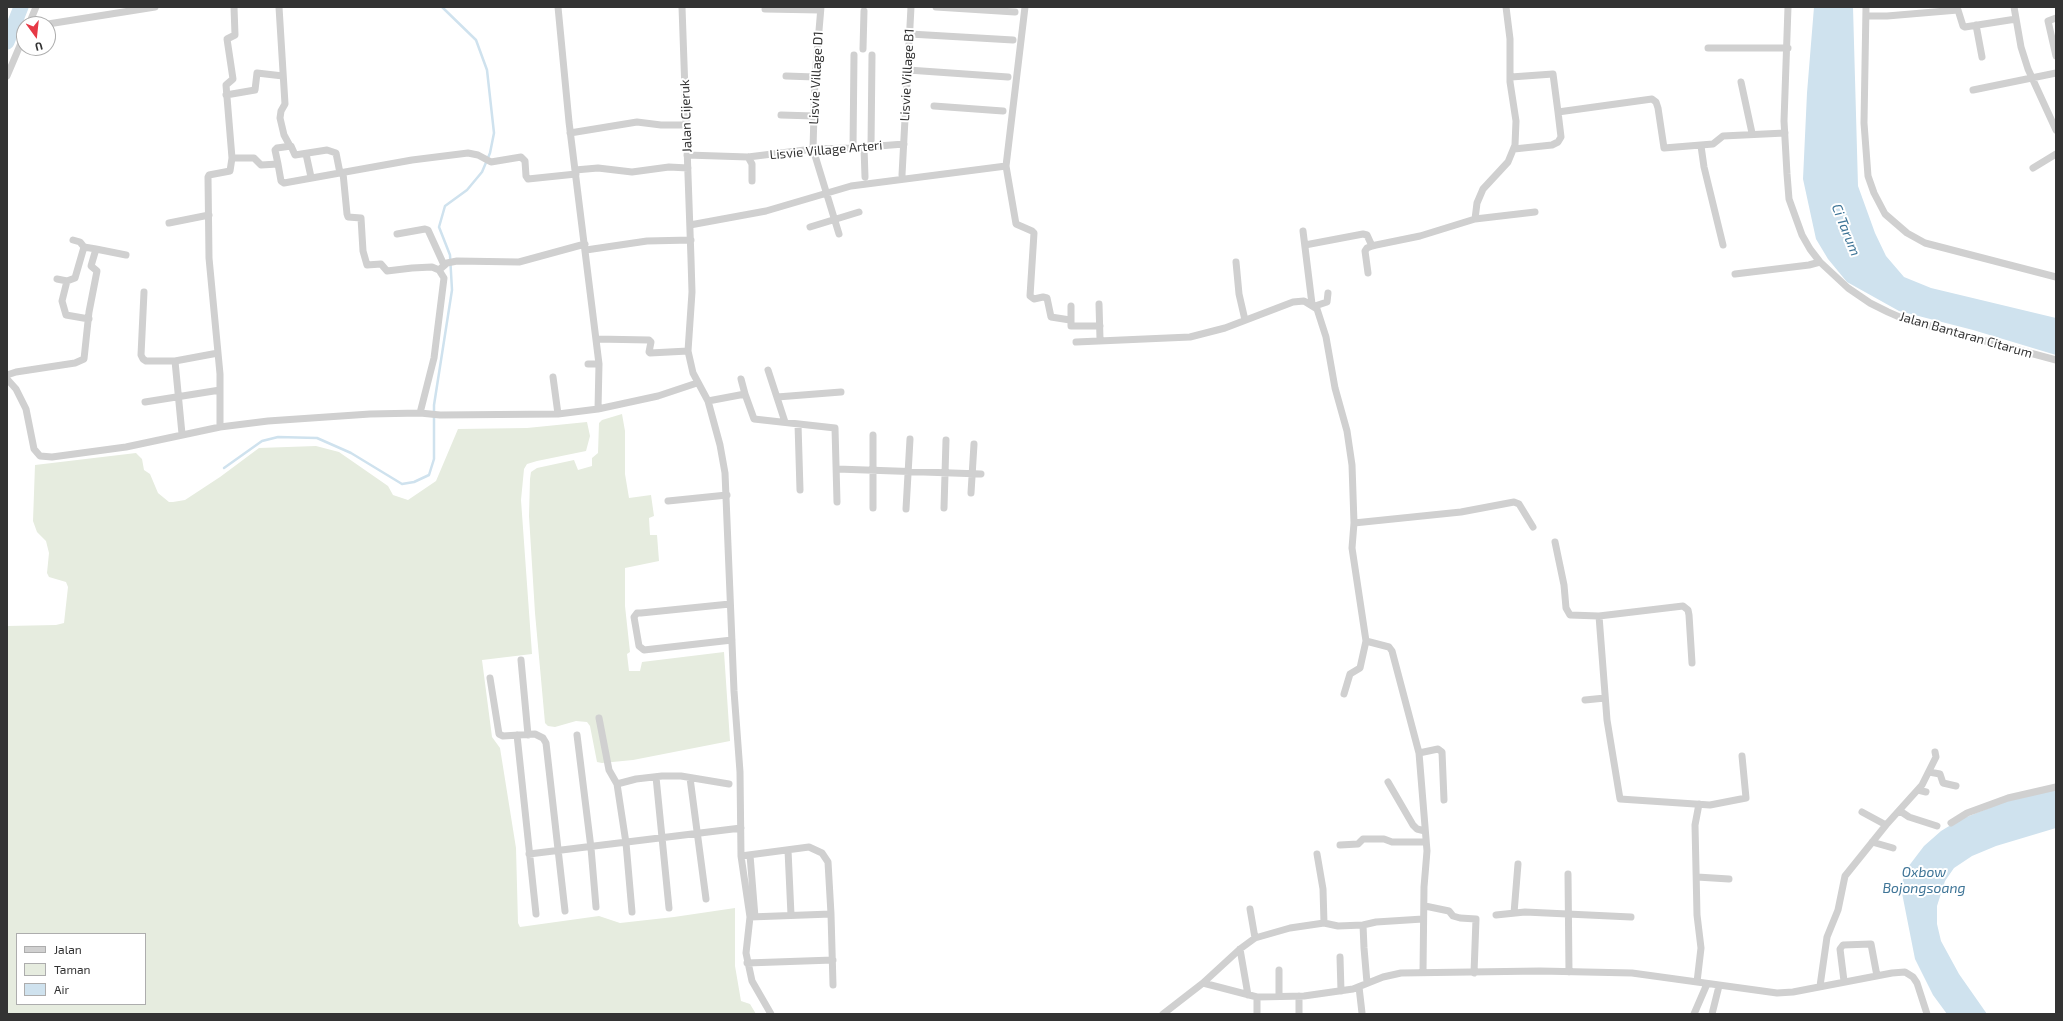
<!DOCTYPE html>
<html>
<head>
<meta charset="utf-8">
<style>
  body { margin:0 }
  #map { position:relative; width:2063px; height:1021px; overflow:hidden; background:#fff; font-family:"Exo 2",sans-serif }
  canvas { display:block }
  .frame { position:absolute; inset:0; border:8px solid #333; pointer-events:none }
  .legend { position:absolute; left:16px; top:933px; width:130px; height:72px; box-sizing:border-box; background:#fff; border:1px solid #adadad; margin:0; padding:5px 7px; list-style:none; font-size:12px; color:#333 }
  .legend li { display:flex; align-items:center; gap:8px; height:20px }
  .legend b { width:20px; border:1px solid #adadad }
  .north { position:absolute; left:16px; top:16px; width:40px; height:40px; box-sizing:border-box; background:#fff; border:1px solid #adadad; border-radius:50%; rotate:165deg; font-size:11px; font-weight:700; line-height:16px; text-align:center; color:#333 }
  .north::after { content:''; display:block; margin:auto; width:14px; height:18px; background:#e63946; clip-path:polygon(50% 0,100% 100%,50% 72%,0 100%) }
</style>
</head>
<body>
<div id="map">
<canvas width="2063" height="1021"></canvas>
<div class="frame"></div>
<ul class="legend">
<li><b style="height:5px;background:#d0d0d0"></b>Jalan</li>
<li><b style="height:11px;background:#e6ecdf"></b>Taman</li>
<li><b style="height:11px;background:#cfe2ee"></b>Air</li>
</ul>
<div class="north">U</div>
</div>
<script>
const ctx = document.querySelector('canvas').getContext('2d');
ctx.lineJoin = 'round';
function fill(path, color) { ctx.fillStyle = color; ctx.fill(path, 'evenodd'); }
const poly = rows => new Path2D(rows.map(r => 'M' + r).join(''));
function strokePath(path, color, width, dash) { ctx.strokeStyle = color; ctx.lineWidth = width; ctx.lineCap = dash ? 'butt' : 'round'; ctx.setLineDash(dash || []); ctx.stroke(path); }
function label(font, color, halo, rows, align = 'center') {
  ctx.font = font + ' "Exo 2",sans-serif'; ctx.lineWidth = 4; ctx.setLineDash([]); ctx.textBaseline = 'middle'; ctx.strokeStyle = halo; ctx.fillStyle = color; for (const [text, x, y, turn = 0] of rows) {
    ctx.save(); ctx.translate(x, y); ctx.rotate((+turn || 0) * Math.PI / 180); ctx.textAlign = isNaN(turn) ? turn : align; if (halo) ctx.strokeText(text, 0, 0); ctx.fillText(text, 0, 0); ctx.restore();
  }
}
const green = poly([
  [622,414,625,431,625,474,629,498,651,495,654,516,649,518,650,535,657,535,659,561,625,568,625,606,630,652,627,654,629,671,640,671,642,662,724,652,730,741,633,760,602,763,597,762,590,726,587,722,576,721,555,727,548,726,545,723,535,613,529,516,530,479,531,472,537,468,574,460,578,470,592,466,592,458,598,453,599,423,602,420],
  [587,422,590,436,586,451,537,461,527,464,524,469,521,500,532,654,482,660,492,737,500,748,516,848,518,923,520,927,599,916,620,923,674,917,735,908,735,966,741,1001,750,1004,756,1014,7,1014,7,626,56,625,64,623,68,587,66,582,49,577,47,573,49,553,46,541,37,532,33,521,35,465,136,453,142,459,144,470,150,474,158,493,169,502,173,502,185,500,220,477,259,448,316,446,339,452,388,486,393,495,408,500,436,481,458,429,527,428],
  [17,934,145,934,145,1004,17,1004]
]);
const water = poly([
  [1814,7,1853,7,1858,186,1875,233,1886,256,1904,277,1931,288,2056,318,2056,355,1973,330,1899,311,1847,282,1828,259,1816,239,1803,179,1807,93],
  [2056,790,2056,828,1996,846,1972,856,1954,868,1945,881,1937,906,1937,924,1941,941,1959,974,1987,1014,1947,1014,1933,995,1915,959,1901,888,1905,871,1924,846,1941,831,1959,820,2009,800]
]);
const stream = poly([
  [224,468,262,441,278,437,317,438,351,453,402,484,414,482,429,475,434,459,434,405,452,290,450,255,439,227,445,206,467,190,482,172,490,153,494,133,487,70,476,40,442,7]
]);
const river = poly([
  [7,42,21,7]
]);
const minor = poly([
  [279,7,285,104,281,111,280,118,284,135,290,146],
  [558,7,569,122,599,364,598,409],
  [682,7,691,259,692,292,688,351,693,373,708,401,720,445,725,473,734,691,740,772,741,856,750,917,746,953,752,981,771,1014],
  [821,7,815,77,813,149,839,234],
  [936,7,1015,12],
  [1025,7,1006,166,1016,224,1032,231,1034,233,1030,296,1034,299,1043,297,1047,298,1051,317,1070,320],
  [1788,7,1784,121,1787,174,1789,199,1802,235,1810,249,1820,262,1848,288,1870,303,1888,312,1904,319,2056,360],
  [1866,7,1864,123,1868,176,1874,193,1885,214,1907,233,1925,243,2056,277],
  [2014,7,2021,47,2028,69,2056,130],
  [765,9,820,10],
  [1866,16,1887,16,1958,10,1963,26,1965,27,2016,19],
  [2056,18,2048,21,2056,56],
  [29,24,36,7],
  [48,24,155,7],
  [1976,25,1982,57],
  [910,34,1013,40],
  [1708,48,1788,48],
  [863,49,864,11],
  [908,70,1008,77],
  [7,76,24,36],
  [786,76,815,77],
  [1511,77,1553,74,1558,112,1652,99,1656,102,1658,108,1664,148,1713,144,1723,136,1785,133],
  [1741,82,1752,133],
  [1973,90,2056,73],
  [226,95,255,90,257,73,283,76],
  [934,106,1003,111],
  [781,115,814,116],
  [570,133,637,122,661,125,687,125],
  [1701,146,1704,167,1723,245],
  [864,147,865,177],
  [871,147,872,55],
  [853,148,854,55],
  [1514,149,1552,145,1558,142,1561,137,1558,112],
  [306,154,311,177],
  [687,155,748,157,813,149,853,148,904,144],
  [748,157,752,164,752,181],
  [232,158,226,85,233,79,227,39,235,35,234,7],
  [278,164,275,150,277,148,291,146,295,155,327,150,336,153,340,173],
  [2033,168,2056,154],
  [575,170,598,168,632,172,669,167,688,168],
  [343,173,347,214,348,217,361,218,363,251,367,265,381,264,387,271,412,268,432,267,439,270,444,278,434,358,420,413],
  [902,175,911,7],
  [1475,219,1535,212],
  [169,223,209,215],
  [690,225,766,211,851,186,1006,166],
  [810,227,859,212],
  [1303,231,1312,304],
  [397,234,425,229,428,230,444,265],
  [73,240,80,242,84,247,96,249],
  [1305,245,1363,234,1367,235,1372,246,1376,245,1420,236,1475,219,1477,203,1483,189,1508,162,1515,145,1516,121,1510,82,1510,39,1506,7],
  [586,250,647,241,691,240],
  [1236,262,1239,294,1245,320],
  [439,270,447,263,457,261,519,262,585,244],
  [1368,273,1365,251,1367,248,1372,246],
  [1735,274,1809,265,1820,262],
  [57,279,67,281,75,278,84,247],
  [67,281,62,301,66,315,89,319],
  [144,292,141,355,143,359,146,361,175,361],
  [1099,304,1100,339],
  [1071,306,1071,326,1100,326],
  [1315,306,1327,302,1328,293],
  [596,339,649,340,651,342,649,352,650,353,688,351],
  [1076,342,1190,337,1225,328,1293,302,1304,301,1317,309,1326,337,1335,388,1347,431,1352,465,1354,523,1352,548,1366,641,1360,668,1350,674,1344,694],
  [588,364,599,364],
  [768,370,785,422],
  [7,375,16,372,75,363,84,359,89,312,97,271,91,266,96,249,126,255],
  [553,377,558,414],
  [7,379,16,389,26,409,34,449,40,456,52,457,126,447,220,427,268,421,370,414,420,413,440,415,558,414,598,409,658,396,697,383],
  [741,379,745,394],
  [777,397,841,392],
  [708,401,745,394,754,419,835,428,837,502],
  [145,402,220,390],
  [798,424,800,490],
  [220,427,220,374,209,258,208,177,209,175,230,171,232,158,254,158,261,165,278,164,281,181,284,183,412,160,468,153,478,155,491,162,521,157,525,161,526,176,528,179,576,174],
  [182,434,175,361,218,353],
  [873,435,873,508],
  [837,469,981,474],
  [971,493,974,444],
  [668,501,727,495],
  [944,508,946,440],
  [906,509,910,439],
  [1354,523,1461,512,1514,502,1519,504,1533,527],
  [1555,542,1564,585,1566,608,1570,615,1599,616,1683,606,1688,610,1689,615,1692,663],
  [730,604,641,613,637,613,634,617,639,646,644,650,732,640],
  [1599,616,1607,720,1620,799,1710,805,1746,798,1742,756],
  [1366,641,1389,647,1392,651,1419,753,1427,851,1424,887,1423,972],
  [521,660,528,735],
  [490,678,499,734,503,736,535,734,543,738,546,743,565,911],
  [1585,700,1605,698],
  [599,718,609,770,617,784,626,843,632,912],
  [517,735,536,914],
  [577,735,591,848,596,907],
  [1419,753,1438,749,1442,752,1444,800],
  [1929,772,1940,774,1943,783,1956,786],
  [656,777,669,908],
  [690,778,706,899],
  [1388,782,1413,825,1417,829,1425,831],
  [617,784,636,779,662,776,681,776,729,784],
  [1918,790,1926,792],
  [1900,811,1909,817,1937,826],
  [1862,812,1886,825],
  [1951,823,1967,813,2008,798,2056,787],
  [1872,842,1893,848],
  [1340,845,1358,844,1363,839,1384,839,1392,842,1426,842],
  [788,850,791,915],
  [529,854,741,828],
  [1317,854,1323,889,1324,923],
  [750,855,755,917],
  [741,856,809,847,822,853,828,862,831,914,750,917],
  [1568,874,1569,972],
  [1697,877,1729,879],
  [1425,906,1449,911,1453,916,1460,918,1476,919,1474,973],
  [1250,909,1255,938],
  [1514,913,1518,864],
  [831,914,833,985],
  [1496,915,1525,912,1631,917],
  [1363,925,1364,948,1367,983],
  [1240,949,1248,995],
  [1340,957,1341,991],
  [747,963,833,960],
  [1279,970,1279,996],
  [1844,981,1840,949,1843,945,1871,944,1877,976],
  [1697,982,1701,948,1697,915,1695,825,1699,804],
  [1203,983,1240,949,1255,938,1290,928,1324,923,1338,926,1363,925,1376,922,1423,919],
  [1820,986,1827,937,1838,910,1845,876,1886,825,1922,785,1936,757,1935,752],
  [1359,987,1362,1013],
  [1299,996,1299,1014],
  [1163,1014,1203,983,1257,997,1304,996,1353,989,1383,977,1401,973,1540,971,1632,973,1777,993,1793,992,1892,973,1905,972,1913,977,1917,983,1927,1014],
  [1257,1014,1257,997],
  [1694,1014,1707,984],
  [1712,1014,1719,986]
]);
const streetNames = [
  ["Lisvie Village B1",907,75,-87],
  ["Lisvie Village D1",816,78,-87],
  ["Jalan Cijeruk",686,116,-92],
  ["Lisvie Village Arteri",826,150,-5],
  ["Jalan Bantaran Citarum",1966,335,16]
];
const waterNames = [
  ["Ci Tarum",1846,230,68],
  ["Oxbow",1924,872],
  ["Bojongsoang",1924,888]
];
fill(green, '#e6ecdf');
fill(water, '#cfe2ee');
strokePath(stream, '#cfe2ee', 2.5);
strokePath(river, '#cfe2ee', 15);
strokePath(minor, '#d0d0d0', 7);
label('13px', '#333', '#fff', streetNames);
label('italic 14px', '#3f7597', '#fff', waterNames);
</script>
</body>
</html>
